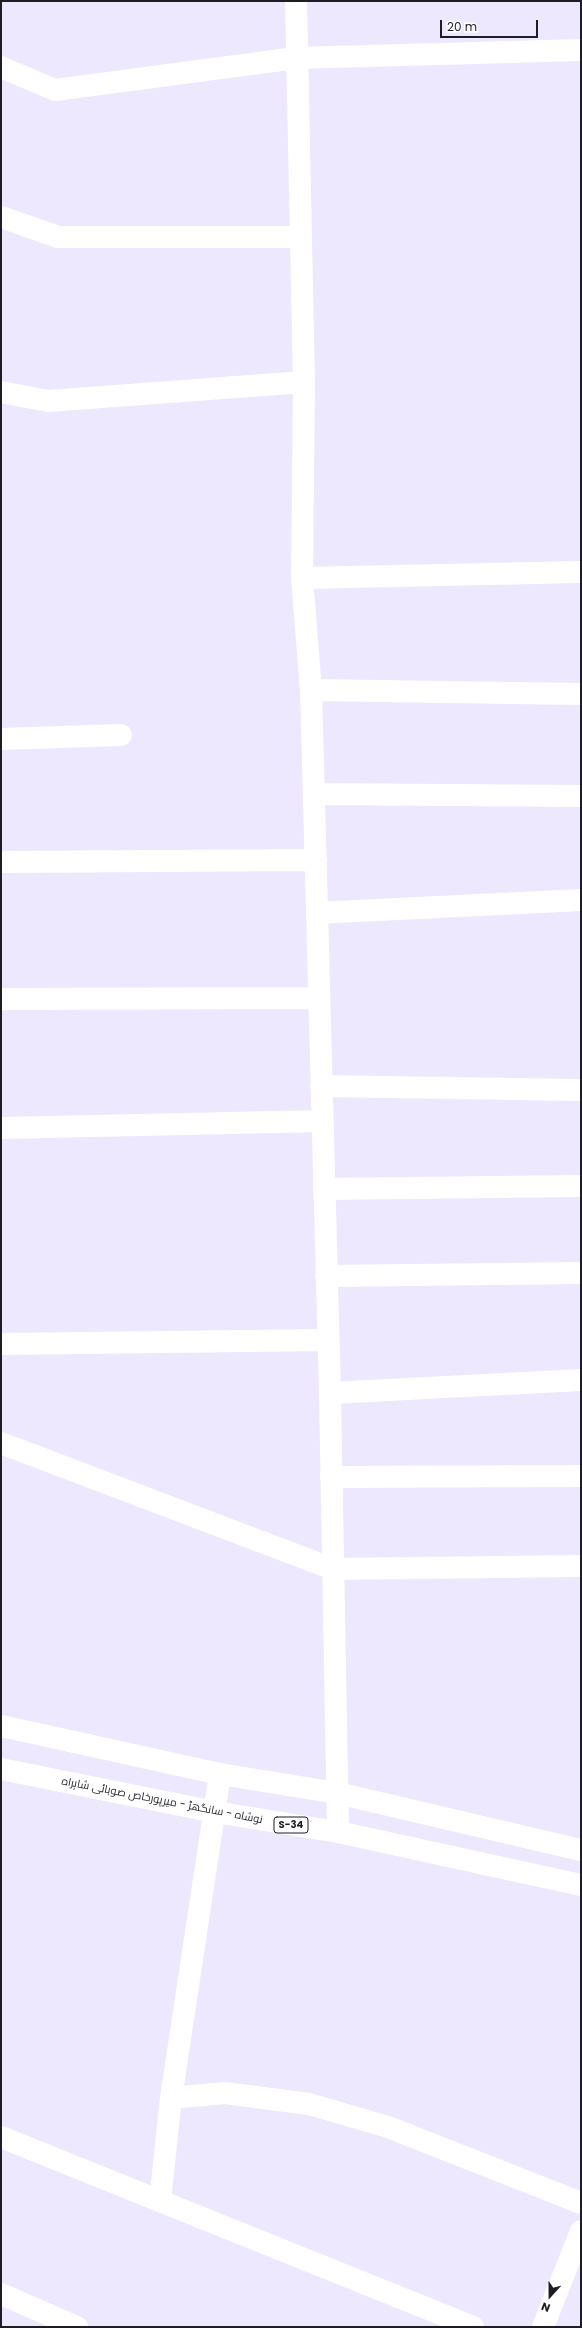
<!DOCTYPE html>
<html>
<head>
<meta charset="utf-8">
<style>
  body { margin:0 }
  #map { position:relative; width:582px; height:2328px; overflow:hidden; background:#ede8fd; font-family:Poppins,sans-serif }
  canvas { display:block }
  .frame { position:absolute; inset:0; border:2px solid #1f1d24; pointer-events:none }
  .north { position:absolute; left:530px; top:2276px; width:40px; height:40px; -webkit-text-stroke:3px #fff; paint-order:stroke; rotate:201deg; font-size:11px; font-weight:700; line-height:16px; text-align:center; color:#1f1d24 }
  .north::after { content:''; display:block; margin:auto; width:14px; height:18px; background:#1f1d24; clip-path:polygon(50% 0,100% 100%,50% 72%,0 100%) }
  .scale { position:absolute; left:440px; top:20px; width:98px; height:18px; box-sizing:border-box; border:2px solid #1f1d24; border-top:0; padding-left:5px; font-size:12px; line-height:14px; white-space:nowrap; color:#1f1d24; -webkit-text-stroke:3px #fff; paint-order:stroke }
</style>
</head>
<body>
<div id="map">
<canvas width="582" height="2328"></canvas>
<div class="frame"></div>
<div class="north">N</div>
<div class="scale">20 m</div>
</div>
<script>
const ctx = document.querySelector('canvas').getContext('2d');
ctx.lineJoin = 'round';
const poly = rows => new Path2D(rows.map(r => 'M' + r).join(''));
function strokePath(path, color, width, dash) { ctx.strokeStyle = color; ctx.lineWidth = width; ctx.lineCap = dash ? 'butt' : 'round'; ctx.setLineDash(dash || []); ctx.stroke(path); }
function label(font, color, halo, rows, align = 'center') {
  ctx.font = font + ' Poppins,Cairo,sans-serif'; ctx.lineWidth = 4; ctx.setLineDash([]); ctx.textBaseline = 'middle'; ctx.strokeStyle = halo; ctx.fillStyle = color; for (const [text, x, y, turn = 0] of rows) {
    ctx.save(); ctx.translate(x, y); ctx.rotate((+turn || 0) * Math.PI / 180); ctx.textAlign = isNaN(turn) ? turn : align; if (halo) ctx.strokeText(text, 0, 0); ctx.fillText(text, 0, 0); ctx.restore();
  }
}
const street = poly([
  [296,1,304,382,302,578,311,690,330,1393,338,1832],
  [1,67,55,90,296,58,581,50],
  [1,217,58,237,300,237],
  [1,392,48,401,304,382],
  [302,578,581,572],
  [311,690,581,694],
  [1,739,121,735],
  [314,794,581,796],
  [1,862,316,860],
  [317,913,581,900],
  [1,999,319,998],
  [321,1086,581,1090],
  [1,1128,323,1121],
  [324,1189,581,1186],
  [326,1276,581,1273],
  [1,1344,328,1340],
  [330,1393,581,1380],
  [1,1443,333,1569,581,1566],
  [331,1477,581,1476],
  [171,2098,225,2093,309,2104,388,2127,581,2203],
  [1,2137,473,2327],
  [160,2201,171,2098,220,1774],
  [1,2294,77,2327],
  [543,2327,581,2231]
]);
const primary = poly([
  [1,1726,220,1774,337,1793,581,1850],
  [1,1769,215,1812,338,1832,581,1885]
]);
const shields = [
  [291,1825,34]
];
const shieldNames = [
  ["S-34",291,1825]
];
const streetNames = [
  ["نوشاہ - سانگھڑ - میرپورخاص صوبائی شاہراہ",162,1801,11]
];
strokePath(street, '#fff', 22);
strokePath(primary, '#fff', 22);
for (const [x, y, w] of shields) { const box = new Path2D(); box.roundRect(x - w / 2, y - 8, w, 16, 3); ctx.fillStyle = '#fff'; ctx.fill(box); strokePath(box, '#1f1d24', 1); }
label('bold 10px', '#1f1d24', null, shieldNames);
label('11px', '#1f1d24', '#fff', streetNames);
</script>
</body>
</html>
